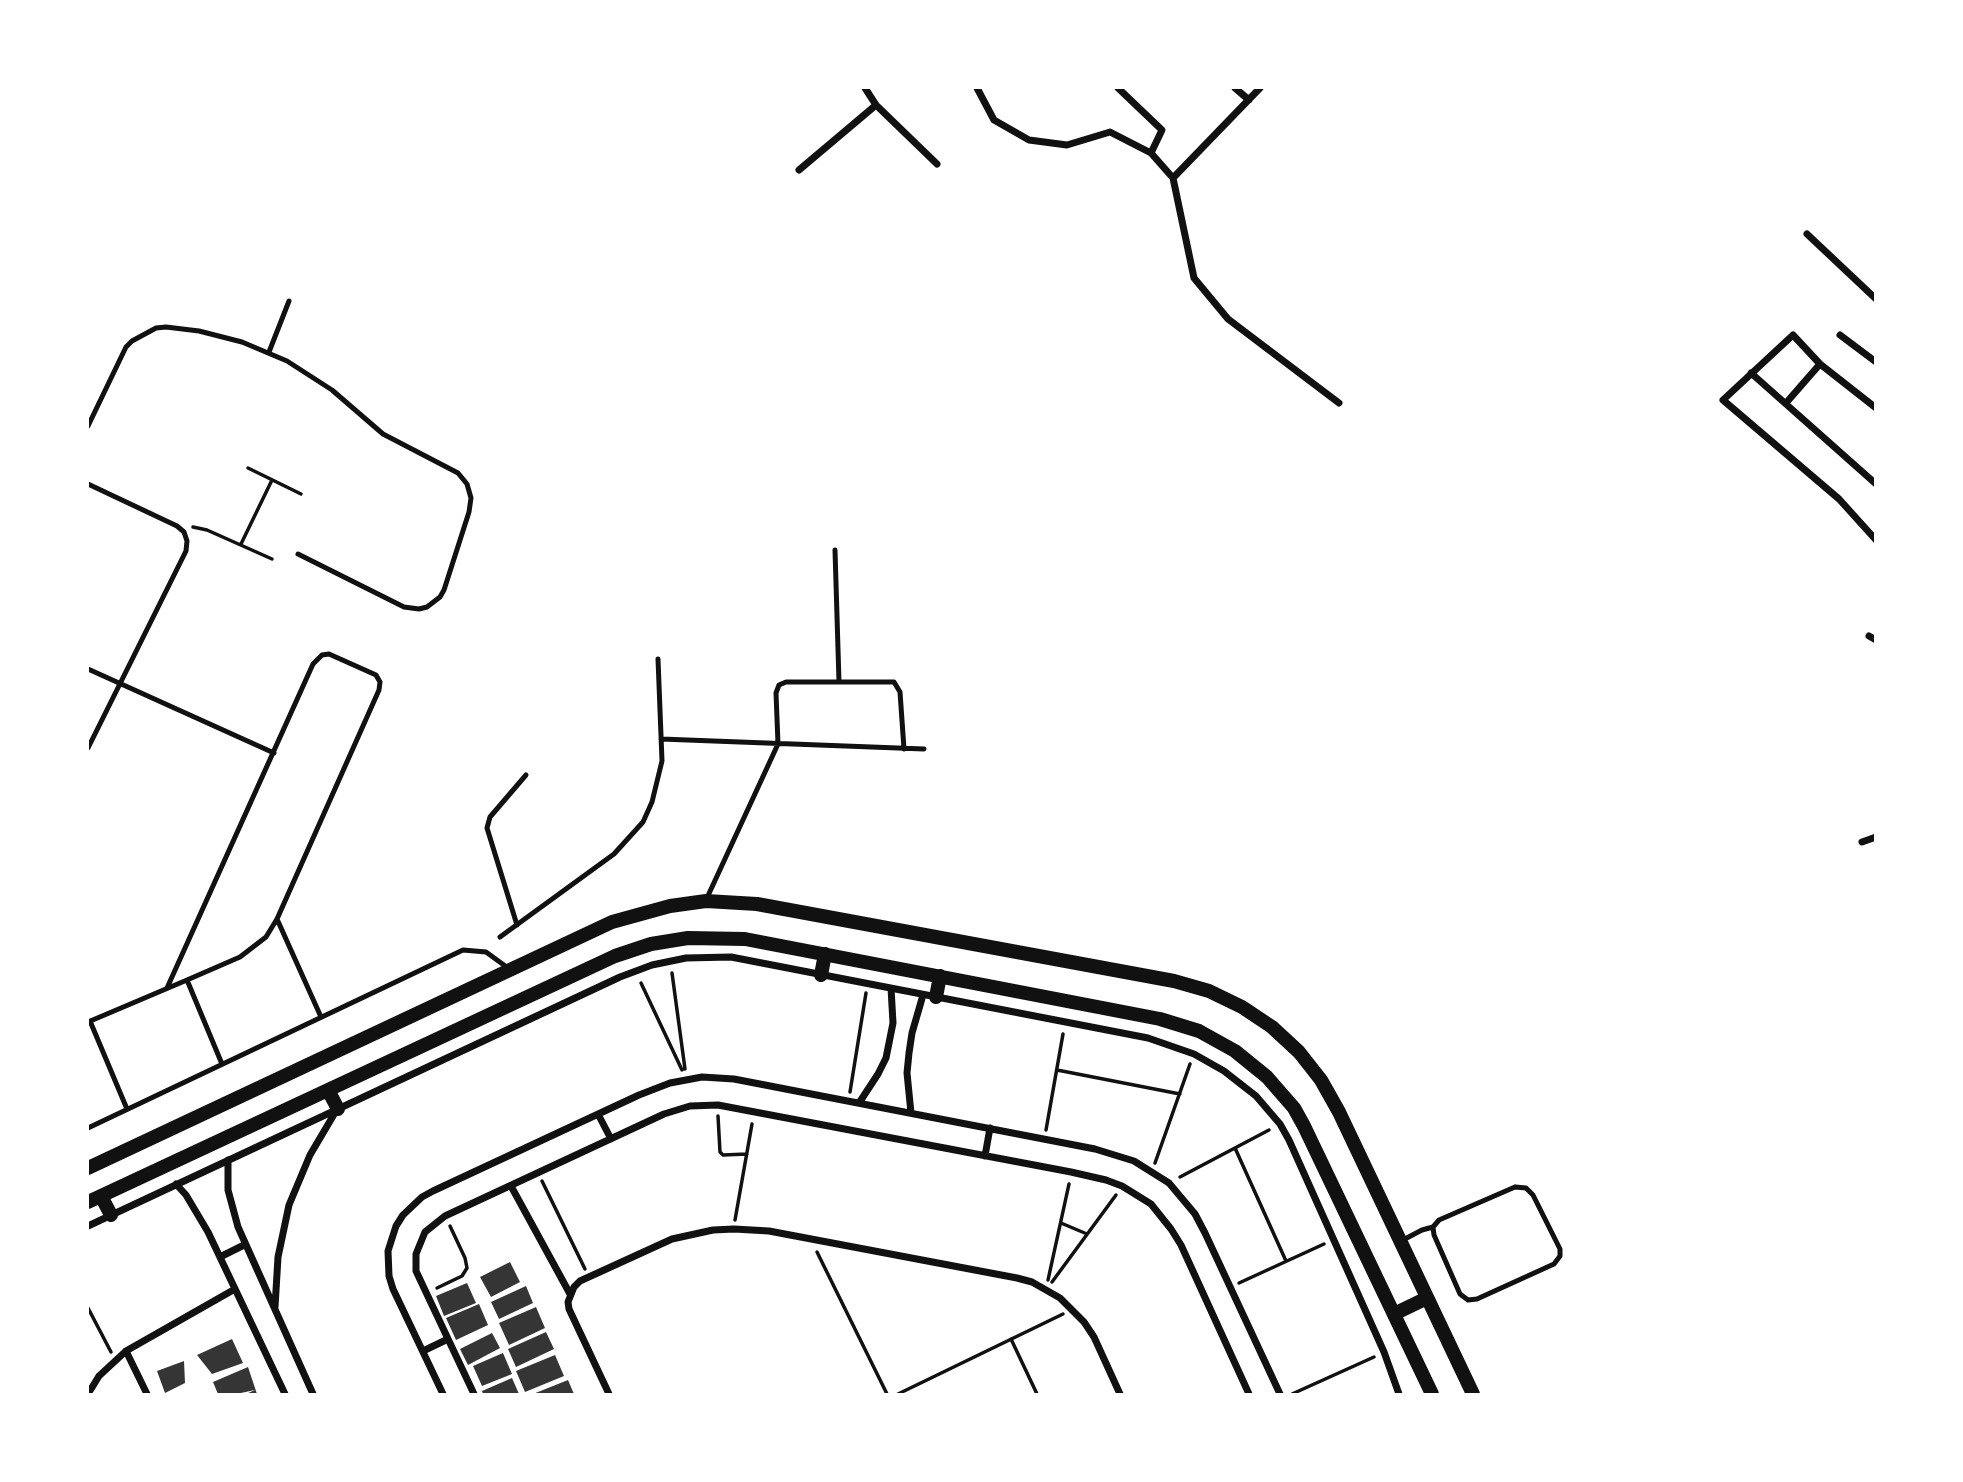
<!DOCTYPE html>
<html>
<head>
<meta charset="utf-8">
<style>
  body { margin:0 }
  #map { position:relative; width:1963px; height:1482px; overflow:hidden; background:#fff; font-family:"Exo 2",sans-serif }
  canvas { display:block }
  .frame { position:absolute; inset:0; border:89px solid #fff; pointer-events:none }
</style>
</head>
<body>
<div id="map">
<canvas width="1963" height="1482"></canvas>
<div class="frame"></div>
</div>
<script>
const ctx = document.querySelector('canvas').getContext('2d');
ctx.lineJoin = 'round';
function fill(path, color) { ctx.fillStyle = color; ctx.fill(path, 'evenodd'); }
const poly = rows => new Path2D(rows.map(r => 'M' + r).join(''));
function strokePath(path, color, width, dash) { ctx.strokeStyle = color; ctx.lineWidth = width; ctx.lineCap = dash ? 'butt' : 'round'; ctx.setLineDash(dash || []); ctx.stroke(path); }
const building = poly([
  [510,1262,520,1282,491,1297,480,1277],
  [467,1283,476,1303,444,1316,436,1296],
  [526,1286,533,1303,499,1319,491,1302],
  [479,1304,488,1325,456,1340,446,1318],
  [536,1307,545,1328,509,1345,499,1323],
  [546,1332,554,1349,516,1367,508,1349],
  [492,1333,500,1348,468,1365,460,1349],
  [232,1339,243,1363,212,1374,197,1355],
  [503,1353,512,1374,482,1386,473,1366],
  [555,1355,564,1376,525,1392,516,1371],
  [184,1361,185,1383,165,1393,157,1371],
  [248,1367,257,1394,246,1394,255,1390,236,1394,218,1394,213,1382],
  [512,1378,519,1394,483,1394,482,1391],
  [568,1380,574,1394,533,1394]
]);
const path = poly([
  [248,468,301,494],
  [193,527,207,530,272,559],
  [241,544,272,480],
  [672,973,685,1069],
  [641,983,682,1070],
  [1057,1070,1180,1094],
  [850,1092,866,993],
  [718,1116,720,1152,723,1155,747,1154],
  [1046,1130,1063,1034],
  [1235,1148,1286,1261],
  [1155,1163,1190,1064],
  [1180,1177,1269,1130],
  [542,1181,585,1269],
  [735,1220,752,1124],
  [1061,1223,1087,1234],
  [817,1252,887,1394],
  [1048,1280,1069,1184],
  [1052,1282,1116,1195],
  [1239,1283,1324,1244],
  [437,1288,462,1276,467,1268,465,1258,450,1226],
  [88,1308,111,1352],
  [1011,1339,1037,1394],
  [898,1394,1063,1314],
  [1292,1394,1374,1357]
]);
const service = poly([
  [269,352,289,301],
  [88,426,126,347,132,341,156,328,166,327,199,331,242,342,287,361,332,390,383,434,458,473,467,484,471,498,469,512,444,590,440,597,427,607,419,609,404,607,298,554],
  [88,484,177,526,184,532,187,541,186,551,88,748],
  [835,550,839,682],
  [88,669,274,753],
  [661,739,924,749],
  [706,900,778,744,776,693,779,685,786,682,894,682,900,692,904,749],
  [277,919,321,1017],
  [517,925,487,828,490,817,526,775],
  [500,937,614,854,643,822,652,802,662,761,658,659],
  [187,980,222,1064],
  [90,1021,127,1109],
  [88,1022,187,980,240,957,266,937,277,919,379,690,380,682,376,675,329,654,322,655,313,664,167,988],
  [88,1128,463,950,486,952,508,968],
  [1515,1187,1526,1188,1533,1195,1560,1249,1560,1256,1554,1264,1477,1299,1468,1300,1460,1294,1434,1235,1433,1227,1439,1220,1515,1187],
  [1401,1241,1422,1230,1433,1227]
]);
const minor = poly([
  [865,88,876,105,937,164],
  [977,88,994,120,1029,140,1067,145,1110,132,1151,153,1173,178,1194,278,1228,319,1339,403],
  [1118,88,1162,130,1151,153],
  [1235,88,1249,100],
  [799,170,876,105],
  [1173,178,1260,88],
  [1807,234,1876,299],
  [1840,335,1876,362],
  [1751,373,1876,484],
  [1786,403,1820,364],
  [1876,408,1820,364,1793,335,1723,400,1839,499,1876,540],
  [1869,636,1876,640],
  [1862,842,1876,837],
  [859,1103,878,1074,886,1058,893,1023,891,988],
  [911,1113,907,1073,909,1053,912,1033,923,995],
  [598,1114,611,1139],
  [985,1156,990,1128],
  [228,1160,228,1190,238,1227,313,1394],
  [176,1184,186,1195,208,1232,285,1394],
  [511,1186,570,1294],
  [88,1226,620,977,652,965,686,958,731,957,1148,1038,1194,1054,1224,1071,1256,1096,1280,1124,1289,1140,1384,1352,1399,1394],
  [220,1257,244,1245],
  [275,1307,278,1257,289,1205,310,1155,336,1111],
  [126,1351,147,1394],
  [423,1351,448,1339],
  [88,1394,99,1376,126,1351,235,1289],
  [443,1394,393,1289,389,1276,388,1251,396,1226,403,1215,422,1197,433,1191,639,1095,670,1083,702,1077,734,1079,1095,1149,1134,1161,1169,1183,1195,1214,1205,1233,1280,1394],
  [474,1394,416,1271,416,1254,425,1232,445,1216,664,1114,690,1106,718,1105,1071,1172,1106,1180,1122,1186,1151,1204,1171,1229,1181,1245,1249,1394],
  [609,1394,569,1309,568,1302,574,1287,580,1281,672,1239,713,1230,734,1229,769,1231,1017,1278,1032,1282,1060,1298,1084,1322,1094,1337,1120,1394]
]);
const secondary = poly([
  [821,975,825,954],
  [936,997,940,976],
  [328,1090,338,1109],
  [88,1168,612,922,670,906,706,901,757,904,1174,981,1209,991,1242,1007,1272,1027,1299,1052,1321,1080,1339,1112,1473,1394],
  [101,1196,111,1215],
  [88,1202,615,956,651,944,688,938,745,939,1160,1019,1199,1031,1235,1051,1267,1077,1294,1108,1304,1126,1432,1394],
  [1394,1314,1427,1298]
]);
fill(building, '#353535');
strokePath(path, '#111', 3.5);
strokePath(service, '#111', 5);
strokePath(minor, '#111', 7);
strokePath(secondary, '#111', 14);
</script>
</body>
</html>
